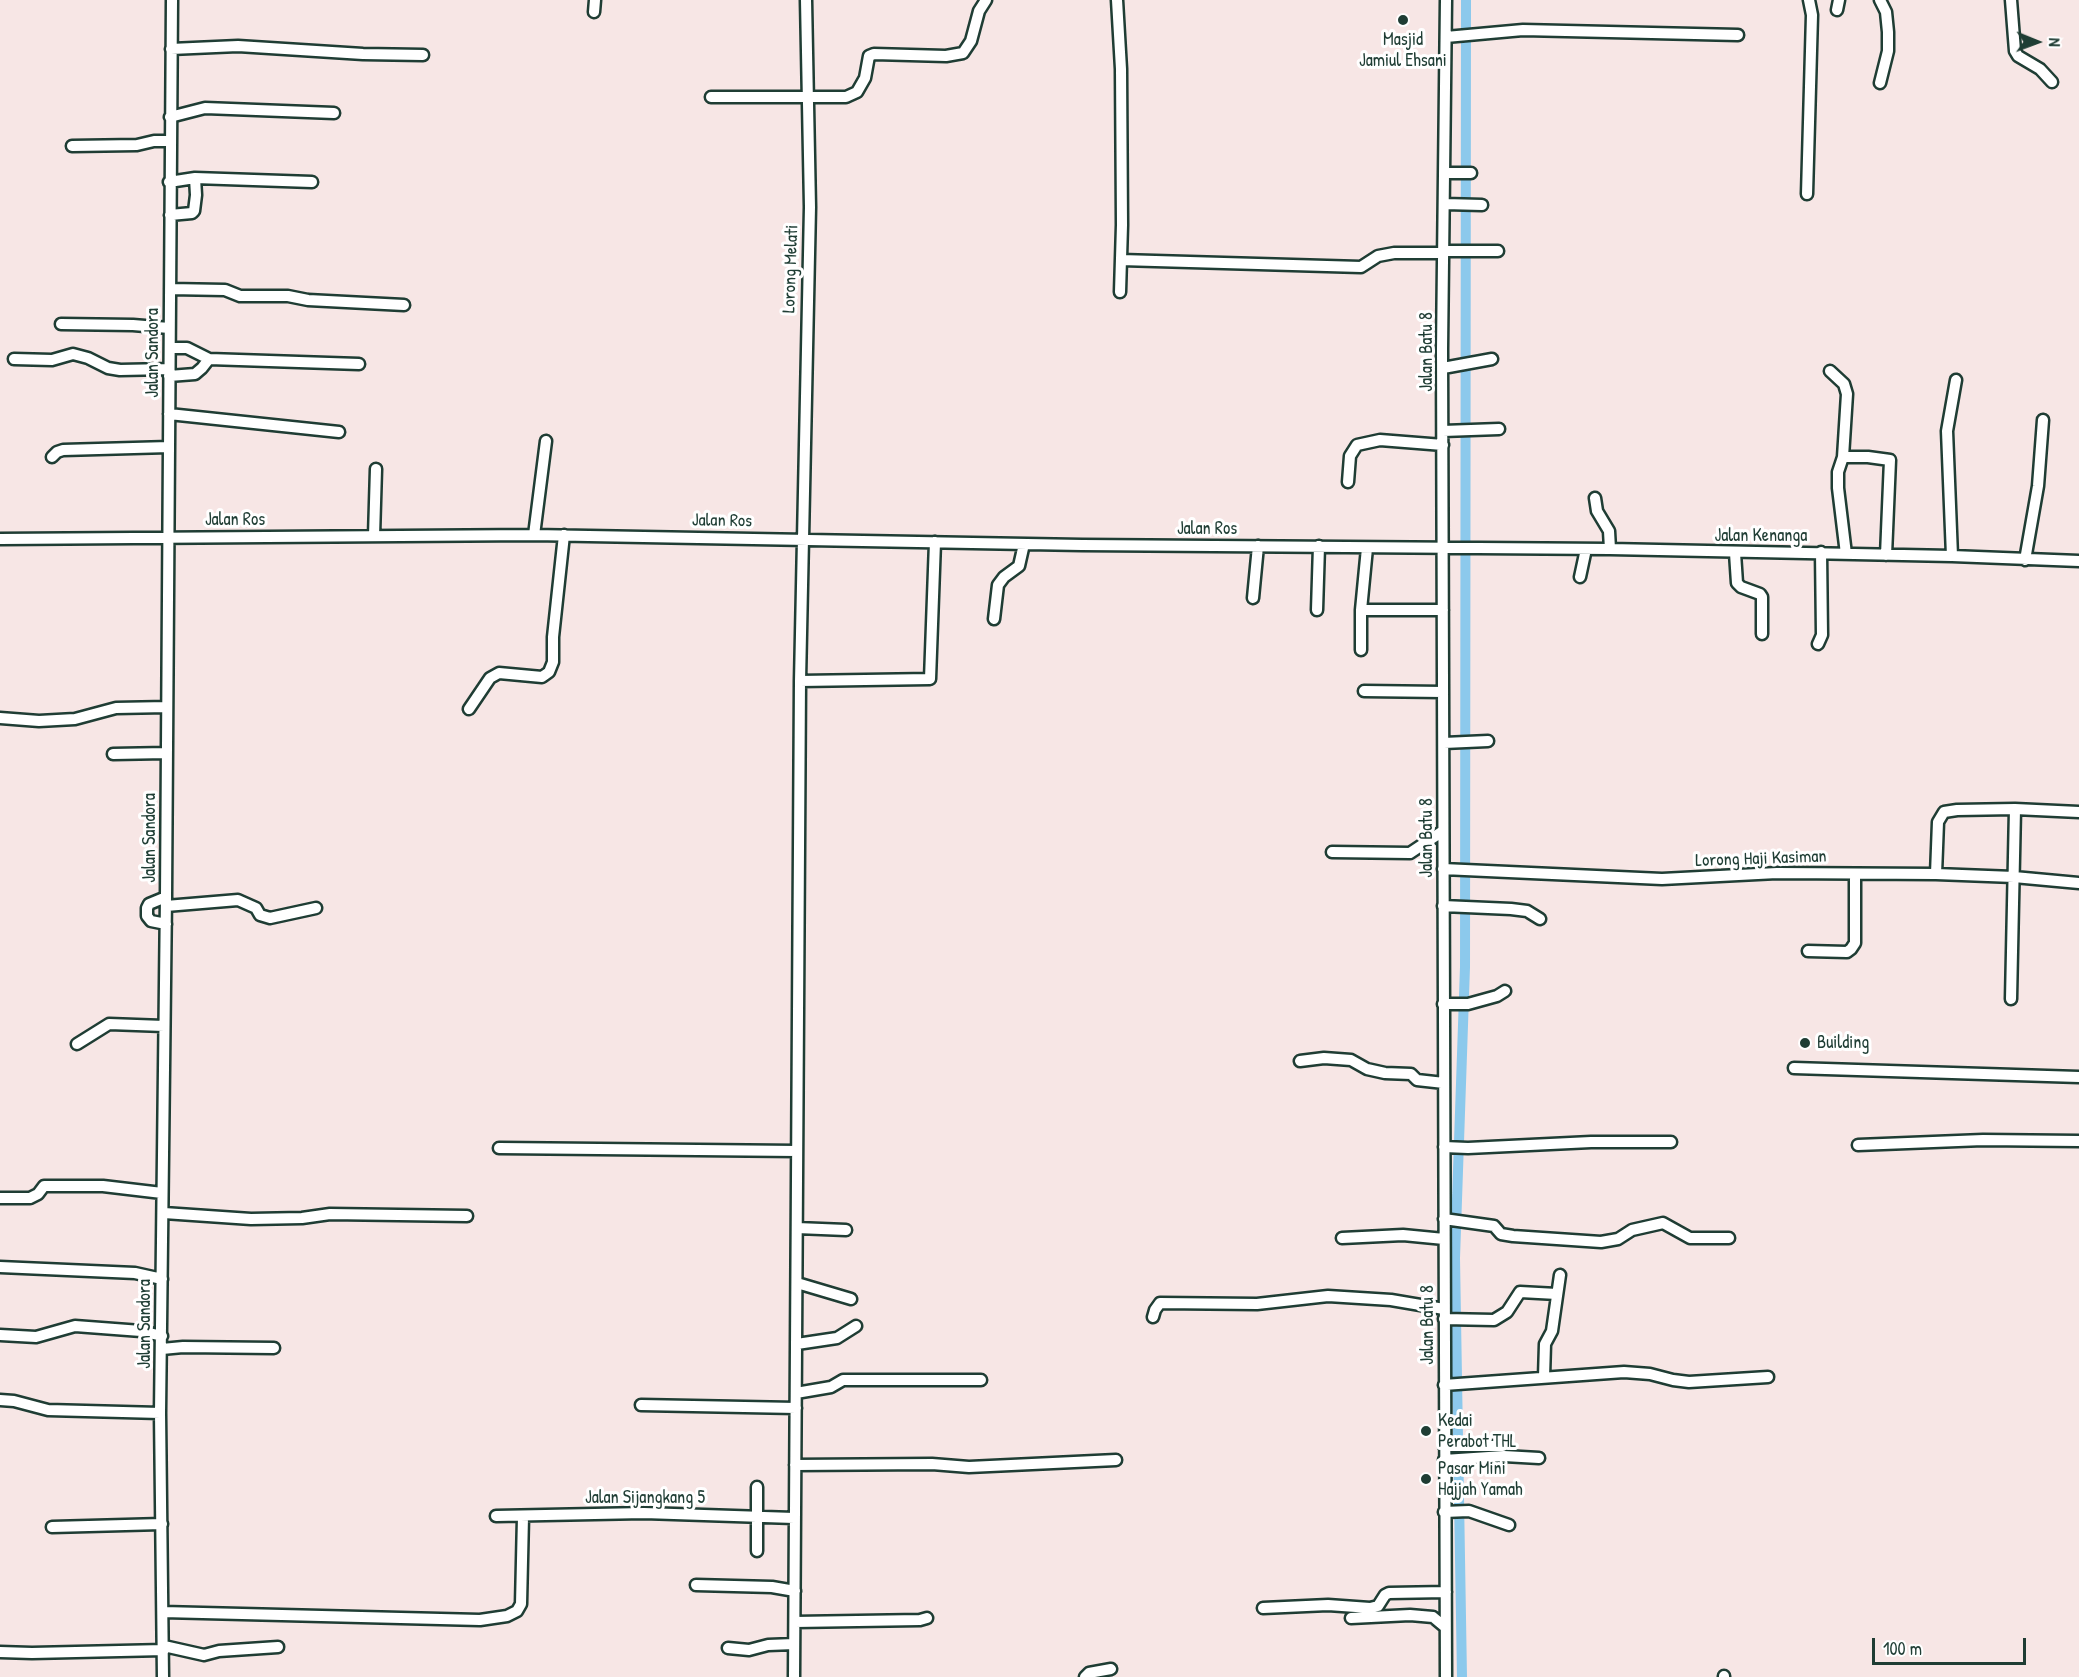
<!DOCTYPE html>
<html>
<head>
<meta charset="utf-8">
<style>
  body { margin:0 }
  #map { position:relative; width:2079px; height:1677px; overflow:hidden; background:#f7e6e5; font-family:"Patrick Hand",sans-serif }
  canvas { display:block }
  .north { position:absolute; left:2007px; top:12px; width:60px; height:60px; -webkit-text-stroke:4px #fff; paint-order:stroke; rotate:91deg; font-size:16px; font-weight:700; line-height:24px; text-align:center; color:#1f3d34 }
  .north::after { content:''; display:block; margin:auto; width:21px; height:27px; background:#1f3d34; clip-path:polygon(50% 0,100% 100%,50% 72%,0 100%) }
  .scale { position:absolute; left:1872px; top:1638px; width:154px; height:27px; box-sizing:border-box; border:3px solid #1f3d34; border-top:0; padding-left:8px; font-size:18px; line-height:21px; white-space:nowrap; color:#1f3d34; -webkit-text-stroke:4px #fff; paint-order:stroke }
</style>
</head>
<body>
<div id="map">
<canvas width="2079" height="1677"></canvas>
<div class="north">N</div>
<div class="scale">100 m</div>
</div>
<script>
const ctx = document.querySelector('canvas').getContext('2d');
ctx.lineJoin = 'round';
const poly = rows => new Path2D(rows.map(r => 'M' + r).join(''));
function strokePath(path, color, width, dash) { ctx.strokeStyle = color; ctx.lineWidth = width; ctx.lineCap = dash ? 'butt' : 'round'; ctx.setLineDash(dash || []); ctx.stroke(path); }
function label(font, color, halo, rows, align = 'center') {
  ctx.font = font + ' "Patrick Hand",sans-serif'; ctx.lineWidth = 6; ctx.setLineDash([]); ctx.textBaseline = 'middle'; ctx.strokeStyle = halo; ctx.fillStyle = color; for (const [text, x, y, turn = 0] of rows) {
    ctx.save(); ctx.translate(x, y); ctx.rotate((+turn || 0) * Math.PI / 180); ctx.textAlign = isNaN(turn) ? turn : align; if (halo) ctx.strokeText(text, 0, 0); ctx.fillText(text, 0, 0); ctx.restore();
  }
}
const canal = poly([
  [1462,1677,1455,1258,1465,967,1466,0]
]);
const minor = poly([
  [1117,0,1121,69,1122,225,1120,292],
  [1446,0,1442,349,1446,1677],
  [2011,0,2015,51,2018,56,2040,69,2052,82],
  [1837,10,1839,0],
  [594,12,595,0],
  [1446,37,1523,30,1738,35],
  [171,49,238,46,363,54,423,55],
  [1880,83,1888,51,1888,32,1886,12,1880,0],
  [711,97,846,97,857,92,865,78,869,56,874,54,946,56,963,53,971,41,979,11,986,0],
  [170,117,205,108,334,113],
  [72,146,137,145,154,141,170,141],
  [1445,173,1471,173],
  [195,178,312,182],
  [169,182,195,178,196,195,194,211,192,213,170,215],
  [1807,194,1812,15,1809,0],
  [1445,204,1482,205],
  [1445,251,1498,251],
  [1121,260,1361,267,1378,256,1394,253,1444,253],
  [170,289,225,290,240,296,288,296,308,300,404,305],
  [61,324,133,325,169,328],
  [171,348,187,348,209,359,359,364],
  [14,359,52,360,73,354,88,358,108,368,120,370,168,369],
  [1443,368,1492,359],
  [1830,371,1844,384,1847,394,1843,457],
  [169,376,195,374,202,368,209,359],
  [169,414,339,432],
  [1443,431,1499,429],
  [52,457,57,452,63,450,169,447],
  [1348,482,1350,456,1357,445,1380,440,1443,445],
  [1595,498,1597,511,1609,531,1610,549],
  [534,535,546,441],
  [374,536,376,469],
  [0,539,534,535,1082,545,1610,549,1952,556,2079,561],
  [1735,553,1737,583,1741,587,1760,594,1762,597,1762,634],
  [1846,554,1838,488,1838,472,1843,457,1868,457,1890,460,1886,555],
  [1952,556,1947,431,1956,380],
  [2025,560,2038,486,2043,420],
  [1580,577,1586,549],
  [1253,598,1258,546],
  [1317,610,1319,546],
  [1361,610,1443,610],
  [994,619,998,585,1004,577,1019,566,1024,544],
  [1818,644,1822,635,1821,552],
  [1361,650,1361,610,1367,548],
  [800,681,930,679,935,542],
  [1364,691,1443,692],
  [469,709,490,678,499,673,542,677,549,672,553,662,553,637,564,535],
  [0,718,39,721,75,719,116,708,167,707],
  [1444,743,1488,741],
  [113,754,166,753],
  [1332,852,1410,853,1443,831],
  [1443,869,1662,879,1777,873,1936,874,2014,877,2079,883],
  [1936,874,1938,822,1944,812,1957,810,2015,809,2079,812],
  [166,906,238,900,256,908,260,915,270,918,316,908],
  [1443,906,1511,909,1527,911,1540,919],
  [166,924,151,921,147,916,147,908,149,904,166,897],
  [1808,951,1847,952,1851,949,1855,943,1855,874],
  [2011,999,2015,809],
  [1443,1004,1468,1004,1497,996,1505,991],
  [77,1044,109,1024,164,1026],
  [1300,1061,1324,1058,1351,1060,1367,1069,1385,1073,1411,1074,1417,1080,1444,1083],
  [1794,1068,2079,1077],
  [1858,1145,1983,1140,2079,1141],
  [1444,1147,1468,1148,1591,1142,1671,1142],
  [499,1148,797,1151],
  [0,1198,30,1198,38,1194,44,1186,103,1186,162,1193],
  [164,1213,251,1219,302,1218,330,1214,467,1216],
  [1444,1219,1494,1226,1501,1234,1513,1236,1601,1242,1618,1239,1632,1230,1663,1223,1690,1238,1729,1238],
  [797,1228,846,1230],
  [1342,1238,1403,1235,1444,1239],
  [0,1267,135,1273,162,1279],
  [797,1283,851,1299],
  [1153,1317,1155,1310,1160,1303,1257,1304,1328,1296,1391,1300,1444,1309],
  [1444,1319,1494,1320,1507,1312,1520,1292,1557,1294],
  [0,1335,36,1337,75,1326,141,1331,162,1336],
  [797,1344,837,1338,856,1326],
  [162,1349,183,1347,274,1348],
  [1544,1377,1545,1344,1552,1331,1560,1275],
  [1444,1385,1624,1372,1650,1374,1673,1380,1689,1382,1768,1377],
  [796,1393,831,1387,843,1380,981,1380],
  [0,1400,14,1401,48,1410,160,1413],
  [641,1405,796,1408],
  [1444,1446,1503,1446],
  [1444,1460,1504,1456,1539,1458],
  [795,1465,932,1464,969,1467,1116,1460],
  [757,1487,757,1551],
  [1444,1512,1469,1511,1509,1525],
  [496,1516,644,1513,794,1518],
  [52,1527,162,1524],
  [696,1585,772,1587,795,1591],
  [1263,1608,1328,1605,1370,1608,1378,1606,1385,1595,1389,1593,1446,1592],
  [163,1612,480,1620,507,1616,517,1611,521,1604,523,1517],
  [1351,1618,1410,1615,1433,1617,1445,1627],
  [795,1622,920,1620,927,1618],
  [164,1646,204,1655,219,1651,278,1647],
  [728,1648,749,1650,768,1645,794,1644],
  [0,1652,32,1653,164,1650],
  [163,1677,160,1413,166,897,172,0],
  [794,1677,800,681,810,207,806,0],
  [1085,1677,1089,1673,1111,1669],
  [1724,1677,1724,1676]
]);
const markers = [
  [1403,20,6,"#1f3d34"],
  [1805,1043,6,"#1f3d34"],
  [1426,1431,6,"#1f3d34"],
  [1426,1479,6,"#1f3d34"]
];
const poiNames = [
  ["Masjid",1403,40,"center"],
  ["Jamiul Ehsani",1403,61,"center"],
  ["Building",1817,1043],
  ["Kedai",1438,1421],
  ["Perabot THL",1438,1442],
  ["Pasar Mini",1438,1469],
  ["Hajjah Yamah",1438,1490]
];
const streetNames = [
  ["Lorong Melati",791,269,-88],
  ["Jalan Batu 8",1427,352,-90],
  ["Jalan Sandora",153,353,-90],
  ["Jalan Ros",235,520],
  ["Jalan Ros",722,521,1],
  ["Jalan Ros",1207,529],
  ["Jalan Kenanga",1761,536],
  ["Jalan Sandora",150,838,-90],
  ["Jalan Batu 8",1427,838,-90],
  ["Lorong Haji Kasiman",1761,859,-2],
  ["Jalan Sandora",145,1324,-90],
  ["Jalan Batu 8",1428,1325,-90],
  ["Jalan Sijangkang 5",645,1498]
];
strokePath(canal, '#8cc9ec', 10);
strokePath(minor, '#1f3d34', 15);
strokePath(minor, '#fff', 10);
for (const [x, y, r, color] of markers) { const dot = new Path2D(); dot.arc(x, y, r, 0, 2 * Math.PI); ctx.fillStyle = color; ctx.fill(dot); strokePath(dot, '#fff', 2); }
label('18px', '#1f3d34', '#fff', poiNames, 'left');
label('18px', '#1f3d34', '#fff', streetNames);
</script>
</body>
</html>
